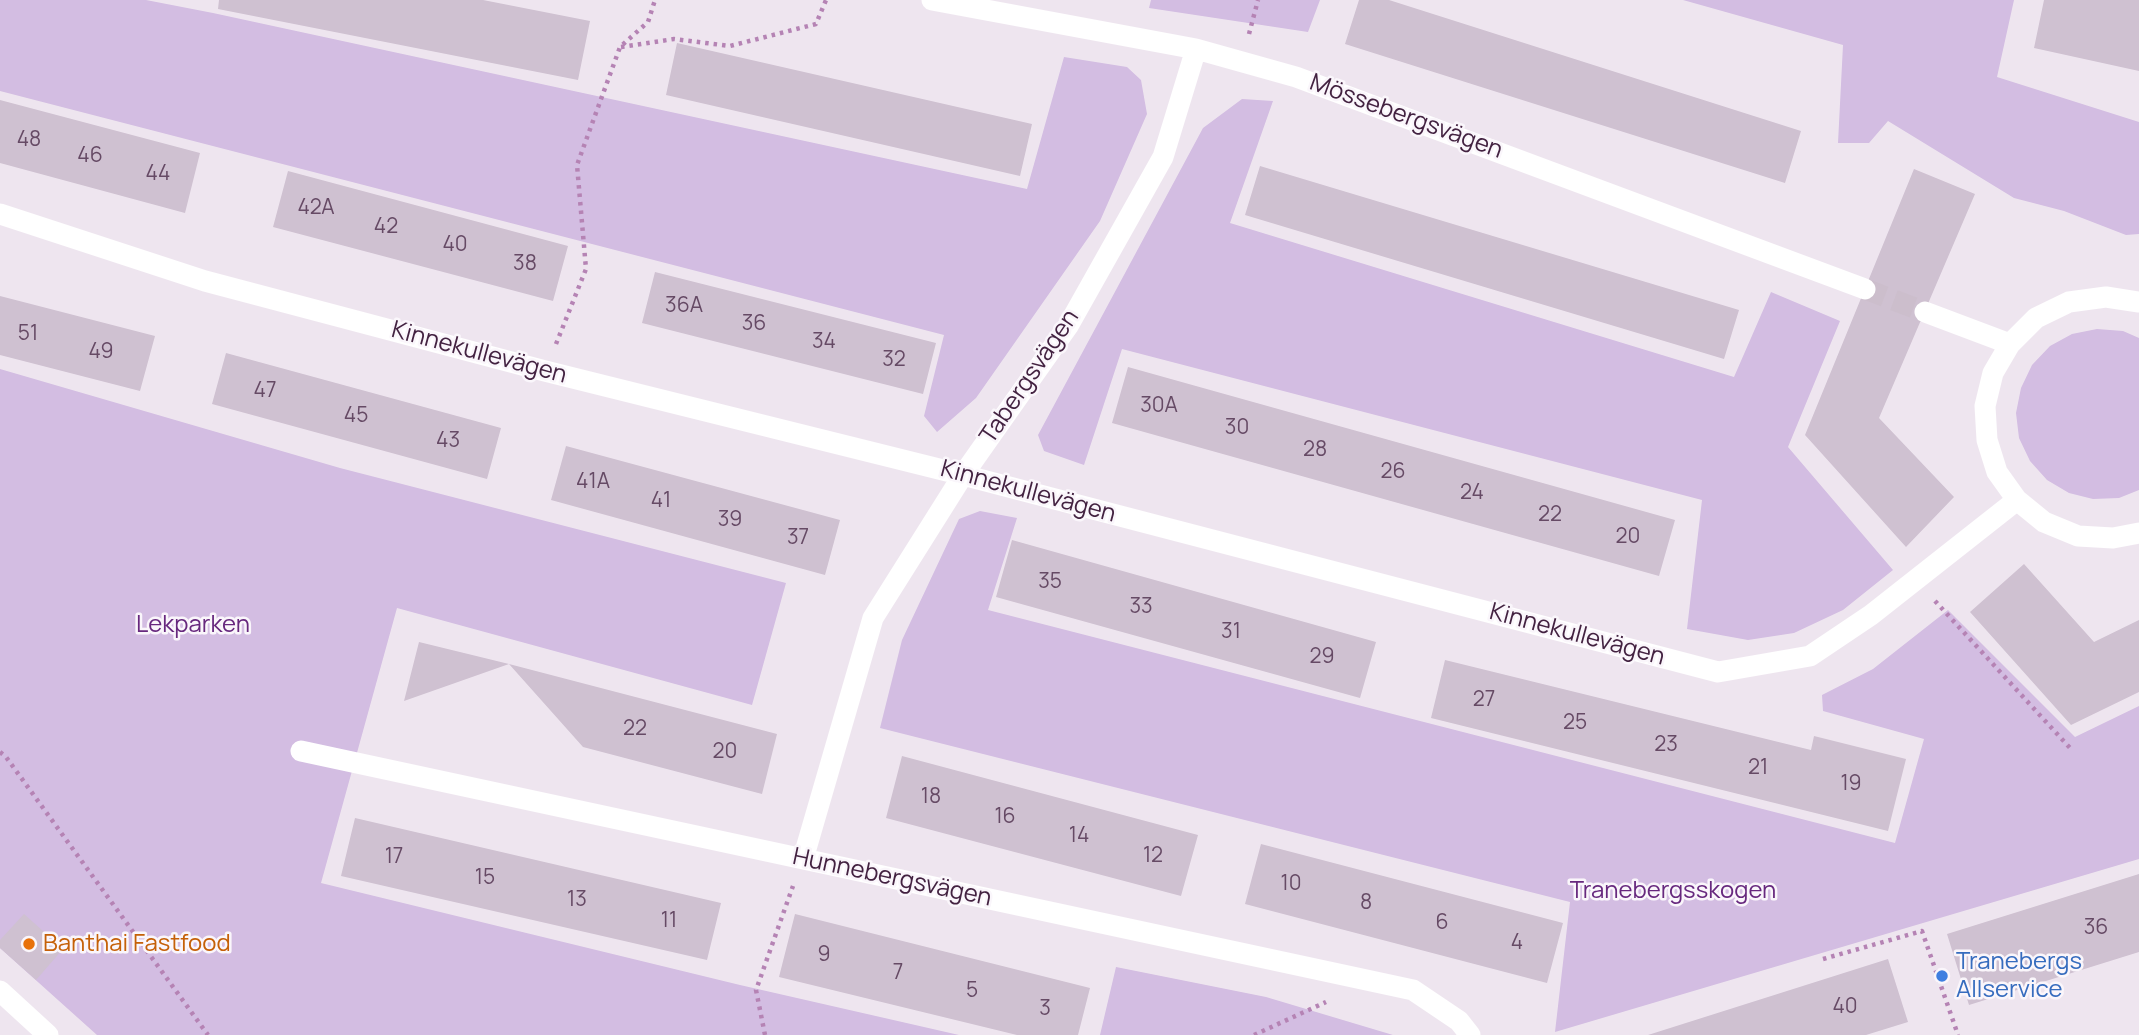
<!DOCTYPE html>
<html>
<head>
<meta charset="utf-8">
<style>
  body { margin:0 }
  canvas { display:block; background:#eee5ef }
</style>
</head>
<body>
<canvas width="2139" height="1035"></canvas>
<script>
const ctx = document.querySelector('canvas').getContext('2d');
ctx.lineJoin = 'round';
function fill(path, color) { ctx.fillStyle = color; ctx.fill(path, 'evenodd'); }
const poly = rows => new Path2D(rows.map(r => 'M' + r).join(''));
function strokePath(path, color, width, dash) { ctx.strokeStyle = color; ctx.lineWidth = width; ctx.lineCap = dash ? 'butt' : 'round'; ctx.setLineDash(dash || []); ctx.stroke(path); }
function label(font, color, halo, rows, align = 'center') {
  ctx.font = font + ' Manrope,sans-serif'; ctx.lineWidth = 5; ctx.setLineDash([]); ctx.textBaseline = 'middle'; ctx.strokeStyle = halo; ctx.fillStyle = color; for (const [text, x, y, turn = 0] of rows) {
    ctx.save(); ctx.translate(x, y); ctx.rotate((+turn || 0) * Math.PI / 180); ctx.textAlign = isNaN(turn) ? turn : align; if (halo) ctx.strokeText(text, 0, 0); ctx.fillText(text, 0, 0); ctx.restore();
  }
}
const green = poly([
  [0,0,146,0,213,13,1027,189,1064,57,1127,67,1141,80,1147,114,1100,221,976,398,937,432,924,416,944,335,0,91],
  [1151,0,1320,0,1308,32,1149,8],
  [1683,0,2014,0,1997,77,2139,122,2139,234,2126,235,2064,211,2014,198,1888,121,1869,143,1838,143,1843,45],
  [1242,99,1273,101,1230,223,1734,377,1771,292,1840,321,1788,447,1893,570,1843,610,1794,633,1748,640,1687,629,1702,500,1122,349,1084,465,1044,451,1038,435,1203,128],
  [2097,329,2123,331,2139,338,2139,490,2119,498,2093,499,2069,493,2047,480,2030,461,2019,438,2016,413,2021,388,2032,365,2050,346,2072,334],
  [0,369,340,468,786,583,752,705,397,608,321,883,740,985,959,1035,97,1035,0,948],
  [980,511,1017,518,988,610,1895,843,1924,739,1823,711,1822,695,1873,669,1948,610,2075,737,2139,706,2139,859,1555,1032,1570,902,880,728,902,640,959,519],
  [1116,967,1266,997,1393,1035,1100,1035]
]);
const building = poly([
  [219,0,483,0,590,21,578,80,218,9],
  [1359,0,1389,0,1801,131,1785,183,1345,44],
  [2044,0,2139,0,2139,71,2034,48],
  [677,43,1032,124,1020,176,666,95],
  [0,100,200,153,185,213,0,163],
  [1260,166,1739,310,1724,359,1245,215],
  [1914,169,1975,194,1879,418,1954,497,1906,547,1805,435],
  [288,171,568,246,553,301,273,227],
  [655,272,936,343,923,394,642,323],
  [0,296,155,336,140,391,0,355],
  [226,353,501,428,487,479,212,404],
  [1128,367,1675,520,1659,576,1112,423],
  [566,446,840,520,825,575,551,500],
  [1012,540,1376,642,1360,698,996,597],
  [2024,564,2094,642,2139,620,2139,692,2071,725,1970,612],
  [419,642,509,664,404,701],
  [1445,660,1811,750,1814,736,1906,759,1888,831,1431,718],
  [509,664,777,734,762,794,583,747],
  [902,756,1198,835,1181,896,886,818],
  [355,818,721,903,707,960,341,876],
  [1261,844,1563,923,1547,983,1245,904],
  [2139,874,2139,952,1969,1005,1947,934],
  [24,914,63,949,36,980,0,948,0,940],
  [795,914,1090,988,1078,1035,1017,1035,779,977],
  [1888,959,1908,1022,1866,1035,1648,1035]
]);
const streetTunnel = poly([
  [1865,289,1925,312]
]);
const path = poly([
  [1249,34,1258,0],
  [621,47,674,39,730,46,816,24,826,0],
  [556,344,586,269,577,165,620,47,648,22,655,0],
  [1935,601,2071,749],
  [0,752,6,757,208,1035],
  [1823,959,1922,931,1958,1035],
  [765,1035,756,990,793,886],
  [1254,1035,1326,1002]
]);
const street = poly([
  [932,0,1196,49,1296,77,1865,289],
  [0,214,205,281,545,371,963,475,1718,672,1810,656,1871,615,2017,500],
  [2139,302,2106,297,2069,302,2036,318,2010,344,1993,373,1985,406,1987,440,1997,472,2017,500,2044,522,2078,536,2113,538,2139,533],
  [1925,312,2010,344],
  [301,751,1413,990,1459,1021,1470,1035],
  [803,859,873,618,963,475,1068,326,1163,157,1196,49],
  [0,991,48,1035]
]);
const markers = [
  [29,944,7,"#e8710a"],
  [1942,976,7,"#3f7fe0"]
];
const numberNames = [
  ["48",29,140],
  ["46",90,156],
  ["44",158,174],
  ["42A",316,208],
  ["42",386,227],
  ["40",455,245],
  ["38",525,264],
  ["36A",684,306],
  ["36",754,324],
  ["51",28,334],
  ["34",824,342],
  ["49",101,352],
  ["32",894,360],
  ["47",265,391],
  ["30A",1159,406],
  ["45",356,416],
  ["30",1237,428],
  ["43",448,441],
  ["28",1315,450],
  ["26",1393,472],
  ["41A",593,482],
  ["24",1472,493],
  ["41",661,501],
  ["22",1550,515],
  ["39",730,520],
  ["20",1628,537],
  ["37",798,538],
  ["35",1050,582],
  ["33",1141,607],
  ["31",1231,632],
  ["29",1322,657],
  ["27",1484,700],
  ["25",1575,723],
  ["22",635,729],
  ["23",1666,745],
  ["20",725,752],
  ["21",1758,768],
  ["19",1851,784],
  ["18",931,797],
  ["16",1005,817],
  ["14",1079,836],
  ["12",1153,856],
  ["17",394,857],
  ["15",485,878],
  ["10",1291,884],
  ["13",577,900],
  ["8",1366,903],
  ["11",669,921],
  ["6",1442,923],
  ["36",2096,928],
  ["4",1517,943],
  ["9",824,955],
  ["7",898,973],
  ["5",972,991],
  ["40",1845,1007],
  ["3",1045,1009]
];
const streetNames = [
  ["Mössebergsvägen",1406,117,20],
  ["Kinnekullevägen",479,353,15],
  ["Tabergsvägen",1030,377,-56],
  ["Kinnekullevägen",1028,492,15],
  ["Kinnekullevägen",1577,635,15],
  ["Hunnebergsvägen",892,878,12]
];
const parkNames = [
  ["Lekparken",193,625],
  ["Tranebergsskogen",1673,891]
];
const foodNames = [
  ["Banthai Fastfood",43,944]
];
const shopNames = [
  ["Tranebergs",1956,962],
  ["Allservice",1956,990]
];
fill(green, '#d3bde2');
fill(building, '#cfc1d1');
strokePath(streetTunnel, '#ccbecc', 21, [21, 10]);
strokePath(path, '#b583b4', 4.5, [3.5, 5]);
strokePath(street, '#fff', 21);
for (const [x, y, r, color] of markers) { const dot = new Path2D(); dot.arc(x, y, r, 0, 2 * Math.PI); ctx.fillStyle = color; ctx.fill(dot); strokePath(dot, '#faf6fb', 2.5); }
label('21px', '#664a65', null, numberNames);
label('24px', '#432241', '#faf6fb', streetNames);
label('24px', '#67287e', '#faf6fb', parkNames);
label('24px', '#c56008', '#faf6fb', foodNames, 'left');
label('24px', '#366cbe', '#faf6fb', shopNames, 'left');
</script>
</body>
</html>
